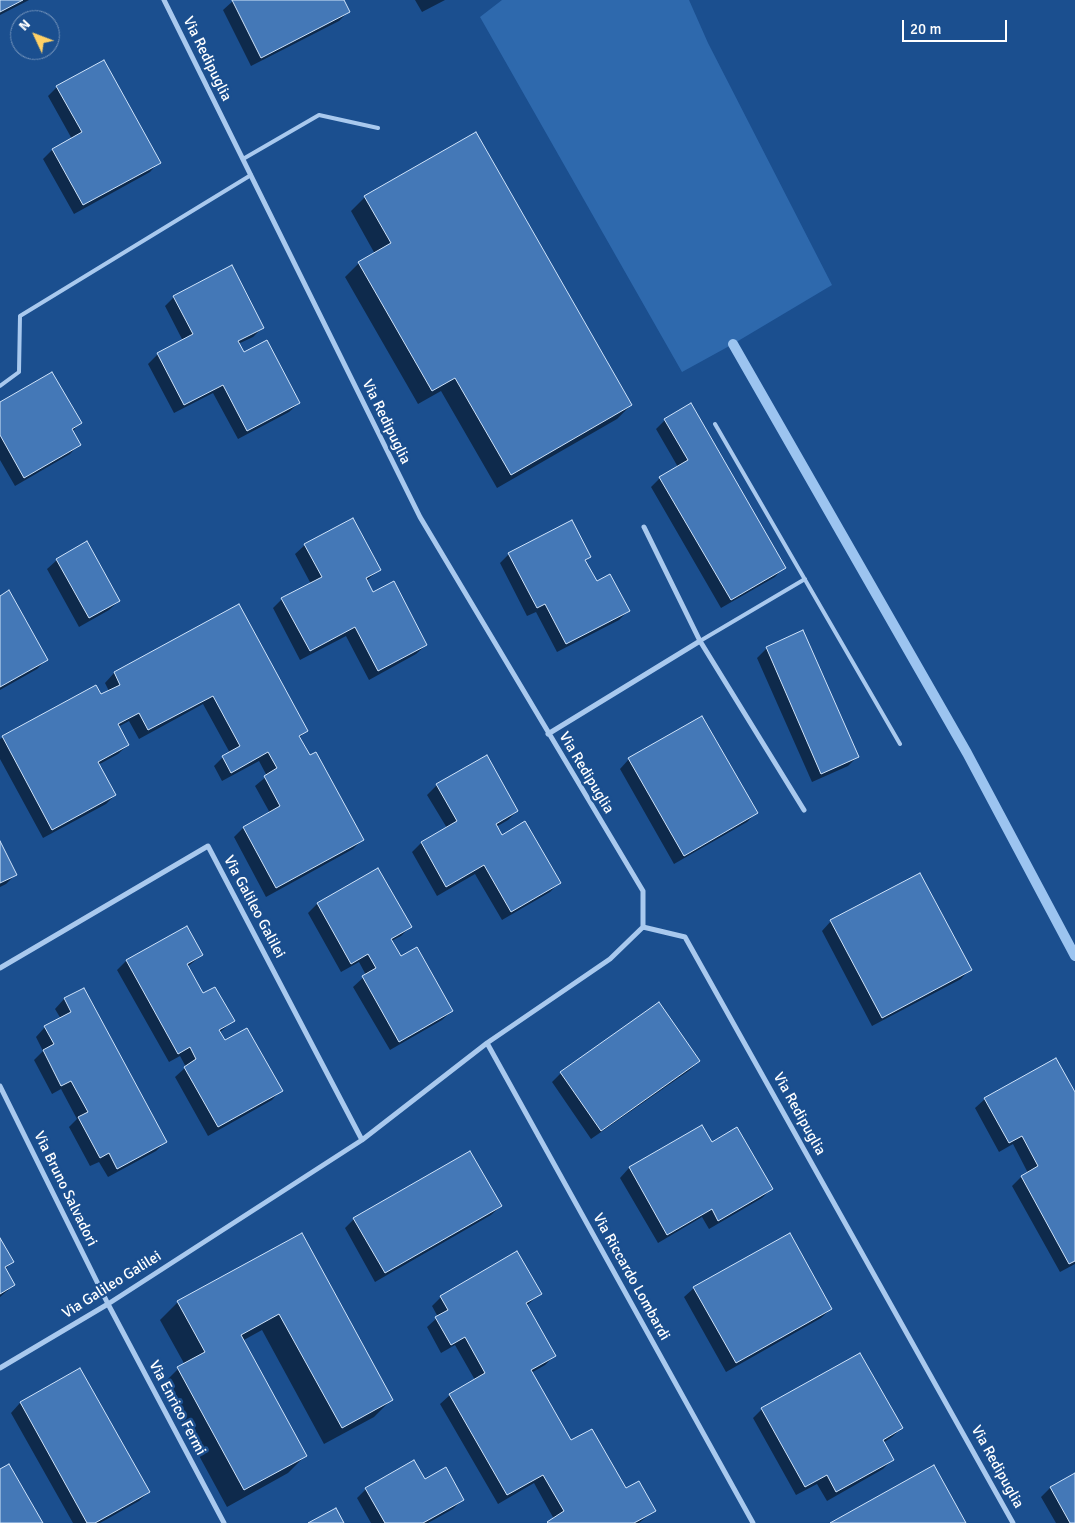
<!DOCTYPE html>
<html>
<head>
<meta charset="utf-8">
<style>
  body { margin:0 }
  #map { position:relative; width:1075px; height:1523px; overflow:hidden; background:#1b4f8f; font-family:Signika,sans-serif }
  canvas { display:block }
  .north { position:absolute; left:10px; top:10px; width:50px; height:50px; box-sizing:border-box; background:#1b4f8f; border:1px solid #7695bc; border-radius:50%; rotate:313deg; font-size:14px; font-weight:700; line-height:20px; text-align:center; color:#fff }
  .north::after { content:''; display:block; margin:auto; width:18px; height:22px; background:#ffd166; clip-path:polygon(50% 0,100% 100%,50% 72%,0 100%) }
  .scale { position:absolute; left:902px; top:20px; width:105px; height:22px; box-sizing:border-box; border:2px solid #fff; border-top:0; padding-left:6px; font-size:15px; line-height:18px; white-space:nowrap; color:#fff; -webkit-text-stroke:4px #1b4f8f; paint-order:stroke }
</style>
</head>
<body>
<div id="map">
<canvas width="1075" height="1523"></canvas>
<div class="north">N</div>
<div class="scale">20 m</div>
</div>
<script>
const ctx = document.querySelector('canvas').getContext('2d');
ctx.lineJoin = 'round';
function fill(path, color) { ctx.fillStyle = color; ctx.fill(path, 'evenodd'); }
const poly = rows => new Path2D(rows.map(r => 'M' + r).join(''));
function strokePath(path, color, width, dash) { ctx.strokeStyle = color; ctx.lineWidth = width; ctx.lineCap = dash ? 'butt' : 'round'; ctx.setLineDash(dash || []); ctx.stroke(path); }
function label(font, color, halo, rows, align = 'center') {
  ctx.font = font + ' Signika,sans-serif'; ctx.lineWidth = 5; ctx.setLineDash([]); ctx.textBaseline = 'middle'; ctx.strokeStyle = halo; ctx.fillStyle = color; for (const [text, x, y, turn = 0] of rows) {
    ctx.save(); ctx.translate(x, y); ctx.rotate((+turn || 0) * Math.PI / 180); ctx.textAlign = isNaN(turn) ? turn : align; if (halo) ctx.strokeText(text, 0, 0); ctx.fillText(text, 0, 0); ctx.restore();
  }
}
const green = poly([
  [502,0,689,0,708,43,832,285,733,344,682,372,480,17]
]);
const shadow = poly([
  [0,0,29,0,0,15],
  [234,0,342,0,348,12,339,21,251,66,223,10],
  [415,0,445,0,422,12],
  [57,87,159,162,150,172,74,214,43,159,52,150,72,139,48,96],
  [475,134,631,405,617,419,497,488,441,391,418,404,345,277,359,263,375,254,351,211,365,197],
  [174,297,263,327,253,337,238,344,243,354,299,403,289,412,238,439,213,393,174,413,148,364,158,354,183,341,165,306],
  [0,403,80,423,72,432,79,444,70,454,15,486,0,460],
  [665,420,784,567,775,577,721,608,651,487,660,478,678,467,656,429],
  [305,545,379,570,366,581,373,593,426,645,416,654,369,680,346,636,300,660,273,608,282,599,311,584,295,554],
  [509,554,589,557,585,562,596,583,628,611,619,620,557,652,536,612,527,616,500,563],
  [57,560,119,601,109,610,79,627,47,569],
  [0,597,46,660,37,669,0,690],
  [238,606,306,731,299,738,362,840,353,849,266,897,234,837,243,828,270,813,255,786,267,776,259,761,222,781,214,766,223,757,230,753,203,704,139,739,129,721,118,727,128,745,118,754,98,765,115,795,106,804,43,838,0,759,0,739,95,686,101,696,109,691,105,683,114,673],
  [767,648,857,757,848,766,812,782,757,658],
  [702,717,756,813,747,822,674,864,620,769,629,759],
  [486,757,517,811,508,820,496,827,501,837,559,883,550,892,502,920,475,874,437,896,412,852,421,843,447,828,427,795,437,785],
  [0,844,15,875,6,884,0,887],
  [377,870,410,927,401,936,391,941,400,957,452,1011,442,1020,390,1050,353,987,366,975,359,962,341,972,308,913,317,904],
  [831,921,970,969,961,979,872,1026,822,931],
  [186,927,202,955,187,967,203,995,233,1021,219,1033,224,1042,281,1090,272,1100,208,1136,175,1077,186,1067,180,1056,169,1062,117,970,126,961],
  [84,989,165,1142,156,1151,108,1177,99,1162,90,1166,69,1127,77,1119,61,1089,52,1094,34,1060,43,1051,36,1037,45,1027,61,1019,55,1009,64,999],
  [699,1061,690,1070,591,1139,552,1082,561,1073],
  [1075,1095,1075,1264,1060,1272,1012,1186,1021,1177,1028,1173,1013,1144,999,1152,975,1108,985,1099],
  [702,1127,711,1143,771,1189,762,1198,709,1229,702,1217,658,1243,620,1178,629,1168],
  [501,1206,491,1215,375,1282,345,1228,354,1219],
  [301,1234,391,1400,374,1417,324,1444,262,1330,242,1341,305,1456,288,1473,227,1507,161,1386,178,1369,185,1365,160,1320,178,1302],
  [0,1240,12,1262,5,1269,14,1285,0,1297],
  [694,1288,831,1309,821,1318,726,1372,684,1297],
  [540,1294,526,1306,554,1356,545,1365,531,1373,571,1442,625,1490,655,1510,639,1523,547,1523,554,1519,534,1483,498,1504,440,1404,450,1395,475,1380,455,1345,441,1353,427,1327,438,1317,432,1306,441,1297],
  [79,1369,149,1492,139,1501,100,1523,73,1523,11,1413,20,1403],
  [762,1409,902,1428,892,1437,883,1443,892,1460,883,1469,827,1501,817,1484,796,1495,753,1418],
  [1075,1474,1075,1523,1056,1523,1041,1497,1050,1488],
  [366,1489,462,1500,453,1509,428,1523,371,1523,357,1498]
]);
const stream = poly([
  [733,344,967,753,1075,956]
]);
const building = poly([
  [0,0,23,0,0,12,0,0],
  [232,0,344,0,350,12,261,58,232,0],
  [104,60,161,163,83,205,52,149,82,132,56,86,104,60],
  [476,132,632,405,511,475,455,378,432,391,358,262,391,243,364,196,476,132],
  [232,265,264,328,238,341,244,352,267,340,300,403,247,431,223,385,184,405,157,353,193,334,173,296,232,265],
  [52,372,82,423,72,429,81,445,24,478,0,435,0,402,52,372],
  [691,403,786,568,731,600,659,477,688,460,664,419,691,403],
  [353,518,381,570,366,578,373,592,394,581,427,645,378,671,355,627,310,651,281,598,322,577,304,544,353,518],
  [572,520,591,557,585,560,597,581,610,574,630,611,566,644,545,604,537,608,508,553,572,520],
  [87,541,120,601,89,618,56,559,87,541],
  [9,590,48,660,0,687,0,596,9,590],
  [239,604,308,731,299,736,310,755,316,752,364,840,276,888,243,827,280,806,264,776,277,768,268,752,231,773,222,756,240,746,213,696,148,730,139,713,118,724,129,745,98,762,116,795,52,830,2,736,96,685,101,694,120,685,114,672,239,604],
  [803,630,859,757,821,774,766,647,803,630],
  [702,716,758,813,684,856,628,758,702,716],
  [487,755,518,811,496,824,502,835,525,821,561,883,511,912,484,865,446,887,421,842,457,821,436,784,487,755],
  [0,841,17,875,0,883,0,841],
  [378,868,412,927,391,939,401,956,417,947,453,1011,399,1042,362,976,376,968,368,954,351,964,317,903,378,868],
  [920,873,972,970,882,1018,830,920,920,873],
  [187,926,203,955,187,964,203,993,215,987,235,1021,219,1030,225,1040,247,1028,283,1091,218,1127,184,1067,196,1059,190,1047,178,1054,126,960,187,926],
  [84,988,167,1142,117,1169,109,1153,100,1158,78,1117,88,1112,71,1081,61,1086,43,1050,54,1044,44,1026,71,1012,64,998,84,988],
  [659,1002,700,1061,601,1131,560,1072,659,1002],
  [1056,1058,1075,1092,1075,1261,1069,1264,1021,1176,1038,1166,1022,1136,1009,1143,984,1098,1056,1058],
  [702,1125,712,1142,737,1127,773,1189,718,1221,712,1209,667,1235,629,1167,702,1125],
  [470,1151,502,1206,385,1273,353,1218,470,1151],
  [302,1233,393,1400,342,1428,279,1314,241,1335,307,1456,244,1490,177,1367,205,1352,177,1301,302,1233],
  [790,1233,832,1309,736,1363,693,1287,790,1233],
  [0,1238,14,1262,5,1267,15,1285,0,1294,0,1238],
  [517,1251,542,1294,526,1303,556,1356,531,1370,571,1440,592,1429,626,1488,639,1481,656,1511,634,1523,548,1523,547,1522,564,1511,543,1475,507,1495,449,1394,485,1373,465,1337,451,1345,435,1317,448,1310,440,1296,517,1251],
  [860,1353,903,1428,883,1440,894,1460,836,1492,827,1475,805,1487,761,1408,860,1353],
  [80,1368,150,1492,95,1523,87,1523,20,1402,80,1368],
  [414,1460,425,1479,446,1467,464,1500,423,1523,385,1523,365,1488,414,1460],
  [9,1464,43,1523,0,1523,0,1469,9,1464],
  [934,1465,966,1523,830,1523,934,1465],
  [1075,1473,1075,1523,1070,1523,1050,1487,1075,1473],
  [336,1508,344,1523,308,1523,336,1508]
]);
const lane = poly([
  [243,159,319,115,378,128],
  [0,386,19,372,20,316,251,175],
  [715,424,900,744],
  [700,641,805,579]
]);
const street = poly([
  [164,0,420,517,643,891,643,927,685,937,1013,1523],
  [700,641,804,810],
  [548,734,700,641,644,527],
  [0,968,208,846,362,1140],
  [487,1043,753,1523],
  [0,1086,108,1304,224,1523],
  [0,1368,108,1304,362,1140,487,1043,610,959,643,927]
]);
const streetNames = [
  ["Via Redipuglia",207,59,64],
  ["Via Redipuglia",386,422,64],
  ["Via Redipuglia",586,773,59],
  ["Via Galileo Galilei",254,907,62],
  ["Via Redipuglia",799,1114,61],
  ["Via Bruno Salvadori",65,1189,64],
  ["Via Riccardo Lombardi",631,1277,61],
  ["Via Galileo Galilei",112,1285,-32],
  ["Via Enrico Fermi",177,1408,62],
  ["Via Redipuglia",997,1467,61]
];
fill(green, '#2e69ad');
fill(shadow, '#0007');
strokePath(stream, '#9cc4f0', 10);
fill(building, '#4478b7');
strokePath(building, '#cfe3fa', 1);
strokePath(lane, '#a9c9ee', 4);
strokePath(street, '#a9c9ee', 5);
label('15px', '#fff', '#1b4f8f', streetNames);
</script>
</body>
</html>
